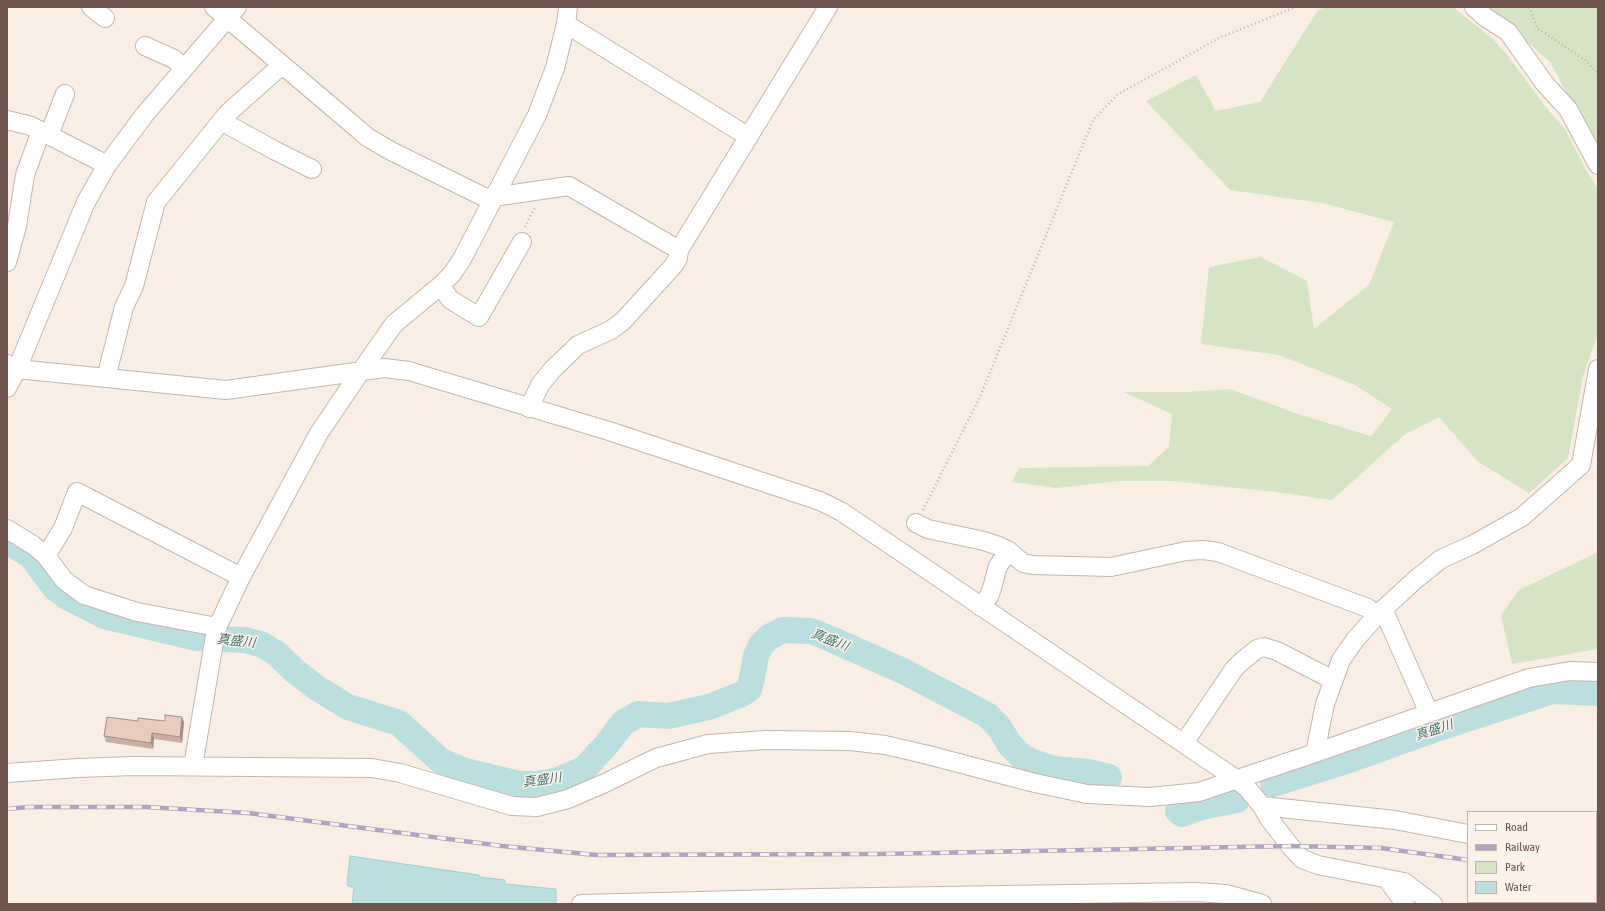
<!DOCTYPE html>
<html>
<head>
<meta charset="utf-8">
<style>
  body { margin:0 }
  #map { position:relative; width:1605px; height:911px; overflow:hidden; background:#f9eee4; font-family:"Asap Condensed",sans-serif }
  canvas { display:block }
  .frame { position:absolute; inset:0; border:8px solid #6e554d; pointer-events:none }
  .legend { position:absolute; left:1467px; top:811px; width:130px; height:92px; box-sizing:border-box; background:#fcf2e9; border:1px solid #c3b3ab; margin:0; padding:5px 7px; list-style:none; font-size:12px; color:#6e554d }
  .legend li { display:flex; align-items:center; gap:8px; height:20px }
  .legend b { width:20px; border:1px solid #c3b3ab }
</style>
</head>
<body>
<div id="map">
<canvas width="1605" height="911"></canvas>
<div class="frame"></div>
<ul class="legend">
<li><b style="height:5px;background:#fff"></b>Road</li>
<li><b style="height:5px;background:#b0a5c0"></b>Railway</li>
<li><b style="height:11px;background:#d5e4c5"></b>Park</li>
<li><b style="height:11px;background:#bbdfdf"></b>Water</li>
</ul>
</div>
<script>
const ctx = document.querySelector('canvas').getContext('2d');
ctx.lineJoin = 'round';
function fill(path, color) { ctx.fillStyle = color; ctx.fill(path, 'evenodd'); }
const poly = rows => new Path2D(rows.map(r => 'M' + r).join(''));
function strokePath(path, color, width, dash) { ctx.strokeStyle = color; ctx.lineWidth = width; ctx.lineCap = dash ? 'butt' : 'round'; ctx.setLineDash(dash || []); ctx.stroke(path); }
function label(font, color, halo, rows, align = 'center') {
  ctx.font = font + ' "Asap Condensed","Noto Sans JP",sans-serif'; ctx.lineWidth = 3; ctx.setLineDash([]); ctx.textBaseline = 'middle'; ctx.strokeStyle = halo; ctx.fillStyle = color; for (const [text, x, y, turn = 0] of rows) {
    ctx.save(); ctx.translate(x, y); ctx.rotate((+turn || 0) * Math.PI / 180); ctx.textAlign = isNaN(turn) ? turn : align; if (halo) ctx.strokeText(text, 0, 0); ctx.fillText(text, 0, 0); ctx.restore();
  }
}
const green = poly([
  [1326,7,1453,7,1494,40,1508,56,1545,106,1565,129,1586,170,1598,189,1598,334,1583,376,1568,458,1529,493,1477,461,1439,417,1404,435,1332,500,1275,492,1172,481,1121,481,1056,488,1012,482,1019,468,1148,466,1169,447,1172,414,1124,392,1185,392,1230,389,1301,415,1371,436,1392,409,1355,385,1279,355,1201,344,1209,267,1261,257,1307,281,1314,329,1369,285,1394,222,1322,203,1230,190,1146,101,1196,75,1216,111,1260,102,1318,10],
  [1488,7,1598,7,1598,154,1551,63],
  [1598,552,1598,649,1512,664,1501,615,1519,590]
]);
const water = poly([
  [350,856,479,875,480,877,505,880,505,884,556,889,556,904,352,904,354,888,347,885,350,856]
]);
const river = poly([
  [7,541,31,556,55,588,67,597,104,616,197,638,245,640,263,645,276,653,296,672,317,688,348,707,399,723,441,761,465,771,519,784,536,784,558,780,584,769,607,744,623,723,638,714,668,716,709,707,742,694,749,689,752,678,756,656,761,645,769,637,783,630,811,631,833,640,903,671,987,715,999,727,1010,745,1022,757,1035,763,1054,769,1089,772,1109,777],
  [1273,784,1352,759,1433,730,1553,691,1598,693],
  [1178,811,1182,814,1202,807,1237,800]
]);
const path = poly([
  [1529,7,1537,28,1585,60,1598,73],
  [525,227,535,207],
  [923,510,980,397,1093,120,1117,95,1219,38,1296,7]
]);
const minor = poly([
  [91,7,105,18],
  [214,7,358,129,367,137,391,151,486,198,569,186,679,250,828,7],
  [1474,7,1485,17,1508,32,1545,84,1568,109,1598,165],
  [566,24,749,137],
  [145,46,174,59,184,69],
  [7,120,31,126,107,165],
  [221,121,274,150,312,169],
  [49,135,65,94],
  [7,262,17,226,25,175,41,131],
  [440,286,451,300,479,317,522,242],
  [7,364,17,369,226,390,384,368,409,371,609,431,820,501,842,512,1236,779,1247,788,1262,806,1268,817,1290,846,1302,859,1318,865,1404,882,1433,904],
  [106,378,124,307,134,286,156,202,228,113,282,65],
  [7,388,17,369,86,202,107,165,145,114,237,7],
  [529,408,540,385,553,369,578,345,611,330,623,321,674,265,678,258,679,250],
  [916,523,928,529,984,541,999,546,1009,551,1023,563,1033,565,1111,567,1186,551,1203,550,1218,552,1368,608,1377,615],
  [7,529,33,545,46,556,64,580,84,595,137,612,217,627],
  [46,556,63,528,77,492,241,577],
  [981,607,989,596,992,588,998,566,1009,551],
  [1383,609,1429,713],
  [1184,743,1234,669,1241,662,1257,649,1264,647,1277,651,1333,680],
  [1315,753,1325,704,1341,660,1355,640,1377,615,1415,580,1441,559,1472,545,1522,517,1581,465,1598,369],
  [193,766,216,630,241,577,319,433,361,371,394,324,440,286,452,274,462,259,537,115,555,68,566,24,568,7],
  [7,773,78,768,133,766,372,768,400,773,512,806,537,807,568,799,605,783,656,758,708,744,766,740,850,741,885,745,924,754,1035,783,1087,794,1150,797,1199,792,1315,753,1529,678,1570,671,1598,672],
  [1262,806,1395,820,1468,834],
  [1596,858,1598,858],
  [1387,879,1405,904],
  [581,904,815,898,1196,892,1226,894,1262,904]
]);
const rail = poly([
  [7,809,28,807,146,807,248,813,502,846,596,855,880,854,1290,846,1381,848,1468,860],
  [1596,877,1598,877]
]);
const wall = poly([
  [138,721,184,722,182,743,154,739,153,749,106,742,104,736]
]);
const shadedWall = poly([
  [182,717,184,722,182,743,180,737],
  [152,733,154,739,153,749,151,743]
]);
const building = poly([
  [165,715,182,717,180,737,152,733,151,743,104,736,107,717,138,721,138,718,165,721,165,715]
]);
const waterNames = [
  ["真盛川",830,640,21],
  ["真盛川",236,641,6],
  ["真盛川",1434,730,-18],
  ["真盛川",542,780,-8]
];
fill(green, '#d5e4c5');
fill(water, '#bbdfdf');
strokePath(water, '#a3ced0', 1);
strokePath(river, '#bbdfdf', 26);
strokePath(minor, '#c8b5ac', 20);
strokePath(path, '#cfaea3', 2.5, [1, 3]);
strokePath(minor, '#fff', 18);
strokePath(rail, '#b0a5c0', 4.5);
strokePath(rail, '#fcf2e9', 3, [9]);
fill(wall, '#c9afa4');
fill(shadedWall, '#a48e86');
fill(building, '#eacbbf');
strokePath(building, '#a48e86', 1);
label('italic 13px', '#477678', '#fcf2e9', waterNames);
</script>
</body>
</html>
